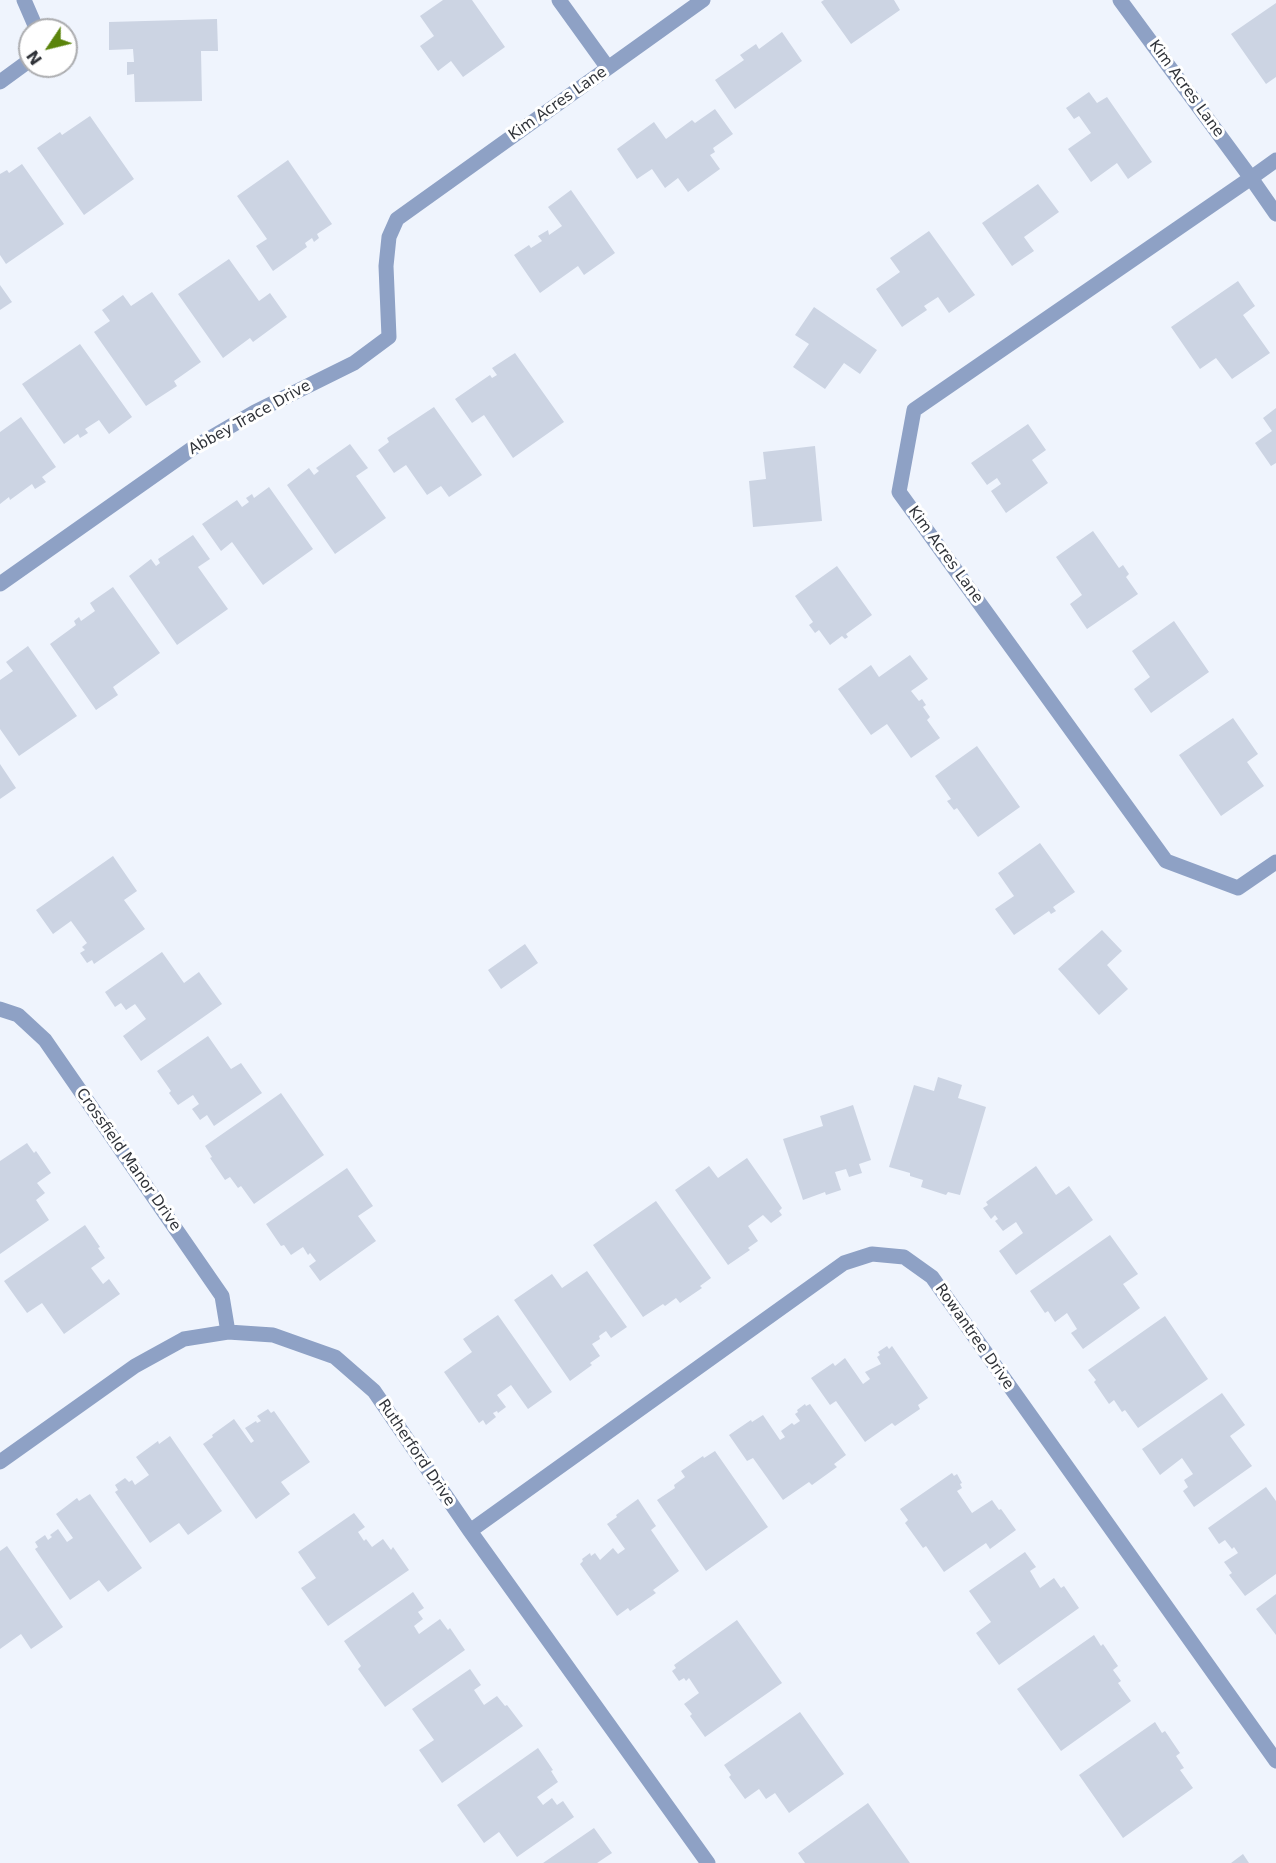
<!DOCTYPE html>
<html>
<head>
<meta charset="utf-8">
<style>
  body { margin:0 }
  #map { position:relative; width:1276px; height:1863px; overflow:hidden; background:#eff4fd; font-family:"DejaVu Sans",sans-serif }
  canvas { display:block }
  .north { position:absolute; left:18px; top:18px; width:60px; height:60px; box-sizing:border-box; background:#fff; border:2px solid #acadb0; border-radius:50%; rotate:235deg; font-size:16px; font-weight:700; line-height:24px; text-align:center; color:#303339 }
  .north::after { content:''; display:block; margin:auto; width:21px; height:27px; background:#5b840c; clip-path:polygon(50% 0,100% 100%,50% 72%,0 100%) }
</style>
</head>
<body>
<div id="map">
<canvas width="1276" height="1863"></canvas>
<div class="north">N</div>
</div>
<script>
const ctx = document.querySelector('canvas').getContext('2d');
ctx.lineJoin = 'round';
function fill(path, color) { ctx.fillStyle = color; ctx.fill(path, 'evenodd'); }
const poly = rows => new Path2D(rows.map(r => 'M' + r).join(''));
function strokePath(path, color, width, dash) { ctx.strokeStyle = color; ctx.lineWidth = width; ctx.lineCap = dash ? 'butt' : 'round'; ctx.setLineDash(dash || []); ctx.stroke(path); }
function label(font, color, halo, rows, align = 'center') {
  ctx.font = font + ' "DejaVu Sans",sans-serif'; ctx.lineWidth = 6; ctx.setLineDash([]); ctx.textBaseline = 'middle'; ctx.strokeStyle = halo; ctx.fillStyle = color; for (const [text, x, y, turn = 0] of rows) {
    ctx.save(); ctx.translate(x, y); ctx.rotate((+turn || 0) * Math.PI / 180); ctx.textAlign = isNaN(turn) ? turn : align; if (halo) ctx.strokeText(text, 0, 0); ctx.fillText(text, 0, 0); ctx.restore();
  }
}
const building = poly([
  [443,0,472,0,505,47,463,77,451,61,438,71,420,46,434,36,420,16],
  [824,0,894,0,900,10,851,44,821,2],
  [1276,3,1276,77,1266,84,1231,34],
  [217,19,218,51,201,51,202,101,135,102,134,74,127,75,127,62,134,62,133,49,109,50,109,22],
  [782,32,802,61,735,109,715,80,744,60,740,55,756,44,759,49],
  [1089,92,1097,103,1107,97,1152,162,1128,179,1117,163,1091,182,1068,149,1091,133,1079,116,1074,119,1066,108],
  [715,109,733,134,713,148,715,152,710,155,720,169,688,192,678,178,665,188,652,169,637,179,617,149,654,122,666,139,692,120,695,123],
  [90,116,134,179,84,215,37,148,60,132,62,135],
  [288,160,332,224,317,234,319,238,314,242,312,238,305,243,307,247,273,271,256,246,267,239,237,196],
  [22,164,64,224,6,264,0,255,0,174,7,170,9,173],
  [1038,184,1059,212,1024,237,1034,251,1012,266,982,223],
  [571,190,615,253,584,275,578,266,540,293,514,255,529,245,531,248,542,241,538,236,548,230,549,235,562,226,548,207],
  [929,231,975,295,949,313,938,297,924,306,927,310,902,327,876,289,900,272,890,258],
  [229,259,259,301,270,293,287,317,253,342,250,338,223,358,178,294],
  [1238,281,1255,306,1243,315,1270,353,1232,379,1216,358,1200,369,1171,327],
  [0,285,12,302,0,310],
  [152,292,201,362,174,381,177,386,146,406,94,332,110,321,102,310,123,295,131,306],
  [814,307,877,350,860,374,844,363,825,389,793,367,809,344,795,335],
  [80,344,132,417,109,434,99,420,85,429,88,433,80,438,78,434,64,444,22,384],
  [515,353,564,422,513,458,484,415,472,423,455,399,490,375,492,378,497,375,492,368],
  [434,407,482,475,449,497,441,486,427,495,406,465,394,473,378,450,389,442,387,438],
  [1276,408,1276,463,1271,466,1255,443,1272,431,1263,418],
  [21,417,56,467,42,477,46,482,35,489,32,484,10,500,9,497,0,504,0,432],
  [1028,424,1046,450,1032,460,1048,483,1006,513,991,491,1001,484,997,478,987,485,971,463],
  [350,444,368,468,356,476,386,518,335,554,287,485,309,468,314,475,319,471,316,468],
  [815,446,822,521,753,527,749,481,766,479,763,452],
  [269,487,313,549,263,585,232,542,221,551,202,524,237,500,242,507,249,502,246,498,252,494,254,498],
  [1093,531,1119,568,1123,565,1129,574,1126,577,1138,594,1087,629,1070,604,1082,595,1056,557],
  [193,535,210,559,198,567,228,609,177,645,129,576,151,559,156,566,160,563,158,559],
  [837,566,872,615,846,634,848,637,845,639,842,636,830,645,819,630,815,633,809,625,813,622,795,596],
  [113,587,160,653,113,687,118,695,96,710,50,644,76,625,74,621,79,617,81,621,95,611,90,603],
  [1174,621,1209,672,1151,713,1134,689,1150,677,1132,651],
  [28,646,77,716,19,756,0,729,0,680,13,671,6,662],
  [910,655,928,679,911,691,919,701,922,699,926,705,923,707,930,717,927,720,940,738,911,758,887,724,871,735,838,689,871,665,879,677],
  [1233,718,1258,754,1247,762,1264,786,1221,816,1179,755],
  [977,746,1020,807,978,837,957,808,954,810,947,801,951,799,935,776],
  [0,764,16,788,0,799],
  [1040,843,1075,892,1053,907,1056,911,1051,914,1049,911,1014,935,995,909,1014,896,998,873],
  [113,856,137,891,124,900,145,929,94,964,92,960,87,963,80,953,85,950,82,947,87,943,71,921,53,934,36,910],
  [1102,930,1122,951,1107,965,1128,989,1099,1015,1058,969],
  [525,944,538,963,501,989,488,970],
  [162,952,184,983,199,972,222,1004,141,1061,123,1036,146,1019,135,1004,126,1010,121,1003,115,1007,105,992],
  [208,1036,231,1069,241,1063,262,1093,214,1126,207,1115,200,1120,192,1109,199,1104,193,1095,178,1105,169,1093,171,1091,157,1071],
  [938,1077,962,1085,958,1098,986,1107,960,1195,948,1192,946,1195,921,1187,923,1180,910,1176,910,1173,889,1167,914,1085,934,1091],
  [281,1093,324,1155,254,1204,241,1186,238,1188,230,1177,225,1180,210,1158,212,1157,205,1146],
  [853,1105,871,1160,859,1164,862,1173,849,1177,846,1169,835,1172,841,1190,826,1195,825,1192,803,1200,783,1139,823,1126,820,1116],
  [27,1143,34,1153,36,1151,51,1173,37,1183,45,1193,36,1200,49,1220,0,1254,0,1161],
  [747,1158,782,1208,779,1211,782,1215,771,1223,763,1215,748,1226,758,1241,748,1248,750,1250,728,1265,675,1190,709,1166,718,1178],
  [1036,1166,1056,1195,1069,1186,1093,1220,1016,1275,999,1251,1023,1233,1016,1222,1003,1231,995,1221,998,1219,995,1215,991,1219,983,1208,988,1205,986,1202],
  [347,1168,373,1206,358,1216,376,1241,320,1281,309,1266,316,1261,310,1253,308,1255,303,1247,291,1255,284,1245,281,1246,266,1224],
  [656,1201,711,1278,700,1286,702,1288,680,1303,676,1298,665,1306,663,1304,643,1317,593,1245],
  [85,1225,100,1247,98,1248,105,1258,91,1268,103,1284,109,1279,120,1294,64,1334,42,1303,27,1313,4,1281],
  [1110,1235,1138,1274,1123,1284,1140,1308,1083,1349,1071,1333,1077,1329,1067,1313,1055,1322,1048,1311,1045,1313,1030,1291],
  [587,1271,627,1327,611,1338,606,1331,599,1336,600,1339,592,1344,600,1356,590,1363,592,1365,570,1381,514,1300,552,1274,562,1288],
  [498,1315,552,1392,528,1409,511,1385,497,1395,506,1407,498,1413,497,1411,493,1413,496,1417,486,1425,483,1420,479,1423,444,1372,472,1352,463,1339],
  [1165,1316,1208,1379,1138,1428,1125,1410,1122,1412,1114,1400,1109,1404,1094,1382,1096,1380,1088,1370],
  [887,1346,889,1349,892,1346,928,1398,918,1405,920,1409,895,1426,892,1423,865,1442,836,1401,830,1405,811,1378,833,1363,835,1366,845,1358,863,1384,870,1379,865,1372,881,1364,877,1357,880,1355,878,1352],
  [1222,1393,1245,1425,1230,1436,1252,1466,1194,1507,1183,1491,1188,1487,1184,1480,1193,1474,1182,1458,1160,1475,1142,1449],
  [805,1404,806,1406,810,1404,846,1455,834,1464,837,1467,812,1485,809,1482,783,1500,753,1458,747,1461,729,1435,751,1420,752,1422,763,1415,780,1440,785,1437,781,1431,792,1423,794,1425,800,1421,795,1414,798,1412,797,1410],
  [268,1409,271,1413,274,1411,310,1462,281,1482,290,1494,256,1519,203,1444,213,1437,212,1435,234,1419,251,1443,254,1441,245,1428,256,1421,257,1423,261,1421,257,1416],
  [170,1436,222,1511,188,1535,179,1523,150,1543,115,1492,118,1490,115,1485,125,1478,129,1482,132,1480,135,1485,149,1475,136,1457,158,1441,159,1444],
  [715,1451,768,1527,706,1571,657,1500,675,1488,674,1485,685,1477,681,1471,703,1456,704,1458],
  [952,1473,954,1476,957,1474,962,1483,960,1484,962,1488,957,1491,972,1513,992,1500,999,1510,1001,1509,1016,1530,990,1549,986,1543,944,1572,926,1546,923,1548,905,1523,908,1520,900,1509],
  [1266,1487,1276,1501,1276,1574,1245,1596,1229,1575,1232,1573,1224,1562,1238,1553,1234,1547,1232,1549,1225,1540,1219,1544,1208,1528],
  [90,1494,142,1568,108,1592,99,1580,70,1600,35,1549,38,1547,35,1542,45,1535,48,1540,52,1537,50,1535,58,1529,67,1542,73,1538,56,1514,77,1498,79,1501],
  [638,1499,656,1526,651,1530,679,1571,653,1590,656,1593,630,1611,628,1608,617,1616,580,1564,583,1561,582,1559,590,1553,591,1556,595,1553,600,1560,613,1548,618,1554,625,1549,607,1524,617,1517,616,1515],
  [354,1513,365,1527,358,1532,364,1541,366,1539,372,1547,383,1539,391,1550,393,1547,409,1570,328,1626,301,1588,316,1578,298,1552],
  [7,1546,63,1627,31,1649,21,1634,0,1649,0,1551],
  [1025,1552,1036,1567,1030,1571,1040,1588,1054,1578,1061,1588,1064,1586,1079,1608,999,1665,976,1633,991,1622,969,1591],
  [413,1592,424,1608,418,1612,423,1619,414,1626,419,1634,440,1619,448,1630,450,1628,465,1650,385,1707,358,1669,361,1666,344,1641],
  [1276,1594,1276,1635,1256,1609],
  [737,1620,782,1683,705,1737,690,1716,692,1714,684,1704,699,1693,689,1678,686,1681,684,1678,679,1681,672,1671,676,1668,674,1665],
  [1094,1635,1101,1646,1103,1644,1118,1666,1113,1670,1121,1681,1118,1683,1131,1701,1061,1751,1017,1689],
  [470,1669,481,1685,474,1690,484,1705,497,1696,505,1706,507,1705,523,1726,442,1783,419,1750,434,1740,412,1709],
  [800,1712,844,1774,789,1813,775,1793,766,1799,759,1789,745,1799,729,1777,731,1775,724,1765],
  [1155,1722,1162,1733,1165,1731,1180,1753,1176,1756,1184,1768,1180,1770,1193,1788,1123,1838,1079,1775],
  [538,1748,553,1770,551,1771,558,1782,537,1797,543,1805,552,1798,557,1805,563,1801,574,1817,517,1857,499,1832,484,1843,457,1805],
  [868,1803,910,1863,805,1863,798,1853],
  [594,1828,612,1853,597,1863,543,1863],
  [1243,1854,1249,1863,1231,1863]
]);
const street = poly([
  [24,0,37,30],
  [559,0,608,68],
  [1120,0,1251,178,1276,160],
  [0,82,26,63,30,53],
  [1276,214,1251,178,914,410,899,492,1166,861,1238,888,1276,862],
  [0,584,193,448,255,412,354,363,389,337,386,266,389,237,397,219,703,0],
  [0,1009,18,1015,45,1040,222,1296,228,1332],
  [0,1462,135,1366,184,1339,228,1332,273,1335,335,1357,374,1391,470,1531,708,1863],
  [470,1531,844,1263,872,1254,904,1257,932,1277,1276,1761]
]);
const streetNames = [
  ["Kim Acres Lane",1186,89,54],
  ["Kim Acres Lane",558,104,-35],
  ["Abbey Trace Drive",250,418,-29],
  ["Kim Acres Lane",945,555,54],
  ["Crossfield Manor Drive",128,1160,55],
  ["Rowantree Drive",974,1337,55],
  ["Rutherford Drive",416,1453,56]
];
fill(building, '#ccd4e3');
strokePath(street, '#8ea1c5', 15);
label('15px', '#303339', '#fff', streetNames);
</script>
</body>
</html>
